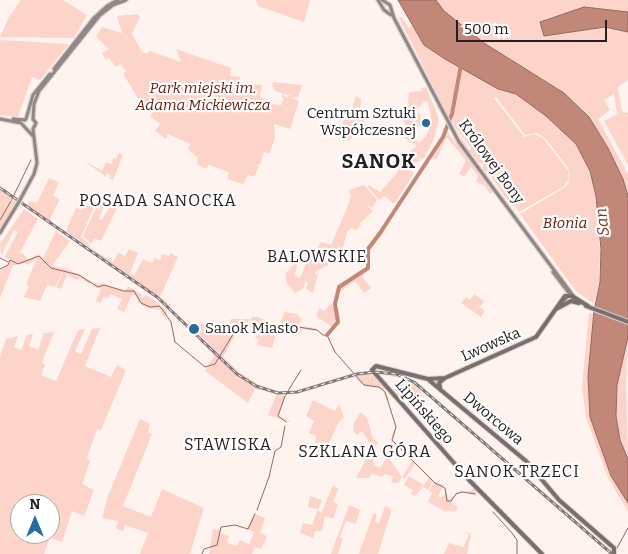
<!DOCTYPE html>
<html>
<head>
<meta charset="utf-8">
<style>
  body { margin:0 }
  #map { position:relative; width:628px; height:554px; overflow:hidden; background:#fff3f0; font-family:Bitter,serif }
  canvas { display:block }
  .north { position:absolute; left:10px; top:494px; width:50px; height:50px; box-sizing:border-box; background:#fff; border:1px solid #a8a6a5; border-radius:50%; rotate:0deg; font-size:14px; font-weight:700; line-height:20px; text-align:center; color:#25201f }
  .north::after { content:''; display:block; margin:auto; width:18px; height:22px; background:#256b9f; clip-path:polygon(50% 0,100% 100%,50% 72%,0 100%) }
  .scale { position:absolute; left:456px; top:20px; width:151px; height:22px; box-sizing:border-box; border:2px solid #25201f; border-top:0; padding-left:6px; font-size:15px; line-height:18px; white-space:nowrap; color:#25201f; -webkit-text-stroke:4px #fff; paint-order:stroke }
</style>
</head>
<body>
<div id="map">
<canvas width="628" height="554"></canvas>
<div class="north">N</div>
<div class="scale">500 m</div>
</div>
<script>
const ctx = document.querySelector('canvas').getContext('2d');
ctx.lineJoin = 'round';
function fill(path, color) { ctx.fillStyle = color; ctx.fill(path, 'evenodd'); }
const poly = rows => new Path2D(rows.map(r => 'M' + r).join(''));
function strokePath(path, color, width, dash) { ctx.strokeStyle = color; ctx.lineWidth = width; ctx.lineCap = dash ? 'butt' : 'round'; ctx.setLineDash(dash || []); ctx.stroke(path); }
function label(font, color, halo, rows, align = 'center') {
  ctx.font = font + ' Bitter,serif'; ctx.lineWidth = 4.5; ctx.setLineDash([]); ctx.textBaseline = 'middle'; ctx.strokeStyle = halo; ctx.fillStyle = color; for (const [text, x, y, turn = 0] of rows) {
    ctx.save(); ctx.translate(x, y); ctx.rotate((+turn || 0) * Math.PI / 180); ctx.textAlign = isNaN(turn) ? turn : align; if (halo) ctx.strokeText(text, 0, 0); ctx.fillText(text, 0, 0); ctx.restore();
  }
}
const green = poly([
  [21,0,63,0,87,15,74,38,72,38,0,37,9,17],
  [256,0,310,0,304,22,258,6],
  [436,0,628,0,628,12,584,7,541,21,544,36,605,27,628,32,628,80,618,87,618,90,622,111,628,113,628,165,604,121,617,114,614,94,604,100,610,110,598,119,628,174,628,196,623,179,608,148,589,117,564,93,484,43,458,24,444,11],
  [137,14,140,17,132,34,142,52,148,54,149,51,181,62,176,49,231,68,230,76,240,77,239,92,244,93,246,84,262,85,260,96,264,100,270,101,270,104,281,105,284,98,282,97,283,93,277,92,272,86,273,82,302,85,298,97,284,94,284,96,287,98,290,95,298,98,289,97,299,101,290,129,274,124,275,137,270,153,264,152,260,165,253,164,259,166,254,177,248,175,243,184,227,179,229,172,209,165,206,169,197,164,198,158,188,149,190,144,168,134,166,139,155,131,160,124,150,116,153,112,138,98,123,74,126,71,120,64,116,67,109,58,106,60,102,53,109,49,96,37,102,27,122,33,117,16],
  [402,17,409,28,412,25,424,45,461,68,449,118,399,18],
  [0,40,69,44,40,80,32,77,18,117,0,115],
  [462,69,498,89,516,94,546,116,576,144,590,171,596,196,600,249,599,282,594,304,575,290,520,214,564,188,568,184,570,176,568,168,546,139,537,133,525,135,496,97,494,98,524,137,534,134,543,138,568,171,569,179,563,187,519,212,515,206,511,206,492,178,483,170,483,163,478,163,465,147,454,127,469,150,471,148,452,123],
  [426,87,438,116,438,124,433,141,423,159,414,158,422,160,414,163,410,170,414,173,394,204,384,196,379,200,367,186,369,185,380,192,396,174,410,151,417,146,403,137,405,134,412,131,411,135,419,143,426,136,432,122,428,102,425,101,418,108,412,124,416,120,419,111,422,126,411,127,403,131,401,128,406,126,403,119,408,104,409,92,422,91,421,88],
  [356,96,361,99,360,115,366,125,360,136,354,134,349,141,342,138,343,117,340,115,342,108,352,108],
  [447,131,457,146,452,134,461,149,494,191,490,194,485,186,476,182,478,175,471,167,464,177,459,174,466,161,447,137,436,160,432,158],
  [119,153,123,155,113,180,109,178,111,176,106,173,106,177,83,160,102,171,106,162,112,164,113,158,116,159],
  [49,178,59,182,53,196,60,199,50,219,52,223,27,205,30,201,37,203],
  [364,185,377,200,372,208,365,204,373,211,360,223,361,225,357,230,351,228,347,232,341,255,339,258,332,256,328,265,316,271,315,274,318,275,313,293,306,289,308,283,305,281,304,288,295,293,286,282,286,273,298,259,295,276,300,278,306,263,313,256,321,242,331,245,347,208,351,197,349,190],
  [0,189,16,202,0,229],
  [104,198,106,201,99,219,102,220,114,199,120,202,101,241,94,238,91,244,83,236,96,208,99,209],
  [84,205,94,207,81,237,90,245,89,247,113,262,118,253,125,256,129,249,138,253,130,273,134,276,143,259,152,263,155,258,160,260,162,254,169,256,170,253,178,257,160,297,171,305,170,308,147,289,66,231,76,208,82,210],
  [24,209,38,219,20,252,26,256,25,258,30,259,37,254,37,258,28,265,25,263,13,265,0,298,0,271,10,263,10,259,4,258,18,232,14,230,1,256,0,244],
  [390,220,382,235,370,250,370,268,362,276,371,288,364,293,355,281,340,292,336,308,340,287,369,268,368,249],
  [56,231,70,241,52,266,68,269,92,282,90,285,80,278,78,280,67,275,61,289,56,287,63,272,62,272,55,287,47,285,40,301,24,297,29,286,26,284,39,254,43,258],
  [94,283,104,284,125,291,128,286,141,294,142,299,146,295,158,303,167,311,167,314,165,319,160,310,147,308,139,303,135,295,132,295,124,312,117,309,122,299,110,294,108,298,103,297,101,303,96,301,101,289,92,286],
  [474,294,484,301,480,307,485,311,481,317,461,303,466,297,470,300],
  [330,304,333,305,337,318,332,327,316,316,319,308,324,311],
  [172,311,234,372,247,382,273,393,295,395,277,394,255,389,248,403,205,371,214,356,186,325,178,321],
  [284,312,297,314,302,320,298,326,317,328,315,331,303,329,296,337,287,328,278,333,247,326,252,317,258,317,270,323,280,325],
  [589,313,594,314,588,376,590,417,611,476,628,503,628,511,608,478,586,417,582,387],
  [231,319,249,319,246,328,236,333,223,357,238,371,261,387,238,375,189,323,208,324,227,330],
  [100,328,85,366,111,377,117,365,126,370,101,430,97,429,87,458,90,461,82,484,94,490,87,509,84,516,72,511,62,542,50,538,44,554,0,554,0,357,6,339,18,336,14,347,21,350,27,335,33,334,29,346,38,350,44,333,54,332,42,362,45,365,41,375,56,381,78,330,85,329,75,351,81,354,92,329],
  [20,504,50,504,50,534,20,534],
  [258,330,276,334,272,348,257,345,259,339,255,338],
  [628,337,626,383,628,459,620,440,616,416,617,385],
  [364,373,370,373,384,386,387,390,384,389,389,399,387,400,381,388,364,386,354,377],
  [376,373,387,373,407,379,417,385,422,395,419,400,413,391,399,396,397,393,403,390,404,379],
  [276,395,286,396,278,416,290,421,289,422,268,415],
  [313,400,335,411,339,404,344,417,338,423,323,457,315,454,316,436,309,433,314,421,306,416],
  [361,412,367,418,373,439,379,443,372,447,362,431,357,435,353,431,354,422],
  [140,419,150,424,148,432,152,434,123,506,151,517,162,489,204,508,190,554,140,554,148,533,125,525,123,532,116,528,118,521,102,518,108,496],
  [394,431,396,432,392,440,433,480,428,490,423,487,415,496,411,494,413,490,404,485,409,476,424,485,429,478,415,464,405,479,402,477,412,461,391,441],
  [375,456,373,460,375,466,381,467,387,457,390,460,402,477,398,483,391,482,393,476,384,474,383,477,372,474,369,478,356,478,367,457],
  [434,482,444,485,438,496,441,498,445,494,445,487,449,500,458,492,471,491,473,488,477,492,475,495,466,492,457,494,451,502,458,507,455,512,448,510,446,512,428,502,432,493,429,491],
  [333,485,340,490,338,490,333,502,338,504,333,519,325,516,322,531,315,531,313,538,300,533,303,523,312,525,318,509,308,507,310,496,322,500,318,511,322,512],
  [349,505,360,510,356,524,346,521,340,537,343,538,338,554,331,554],
  [385,506,390,508,391,512,378,554,359,554,373,514,377,514,375,522,379,523],
  [254,513,265,518,260,533,267,536,261,549,255,547,252,554,209,554,213,529,220,530,220,533,229,536,227,543,237,546,240,540,249,544,254,532,247,529],
  [465,532,471,534,467,554,444,554,449,543,463,547,469,535]
]);
const water = poly([
  [398,0,436,0,444,11,484,43,564,93,589,117,608,148,623,179,628,196,628,337,617,385,616,416,620,440,628,459,628,503,611,476,590,417,588,376,594,311,600,282,601,249,596,196,590,171,576,144,546,116,516,94,498,89,445,59,424,45,398,0],
  [584,7,628,12,628,32,605,27,544,36,540,22,584,7]
]);
const stream = poly([
  [12,199,31,160],
  [0,220,11,201],
  [0,258,8,262],
  [0,269,8,265,10,260,18,264,39,256,51,268,79,275,98,287,104,285,124,291,134,291,141,303,150,307,159,306,162,309,171,322,175,342,205,367,215,364,235,331,244,324,292,326,317,330,323,335,327,335,335,352,364,385,379,387,385,392,396,427,392,440,435,483,445,488,447,501,451,501,456,494,462,492,475,494],
  [288,391,301,370],
  [286,395,287,394],
  [285,396,278,416,286,422],
  [257,510,269,477,275,451,281,447,285,426],
  [493,512,512,533,517,540,517,554],
  [617,548,628,528],
  [202,554,204,549,217,545,221,527,235,525,248,529,255,514]
]);
const river = poly([
  [327,335,338,322,335,304,339,287,368,268,368,249,380,233,443,137,452,114,461,65]
]);
const secondary = poly([
  [378,0,384,10,391,15],
  [382,0,390,5,394,18,459,142,574,297],
  [54,69,94,18,107,6,118,0],
  [0,119,21,123,33,136],
  [13,119,25,120],
  [26,119,33,95,50,74],
  [33,119,34,104,39,91,100,15,113,5,126,0],
  [33,129,36,123,33,119],
  [21,198,34,174,37,163,33,129],
  [0,233,17,205],
  [553,272,576,302],
  [561,304,570,294]
]);
const primary = poly([
  [586,306,628,322],
  [556,309,571,301,579,303],
  [445,378,428,379,376,366,372,370,469,480,542,554],
  [430,381,526,461,559,500,614,548,614,554],
  [440,387,439,383,445,378,536,337,565,296,572,296,588,306]
]);
const rail = poly([
  [0,188,157,297,237,374,256,386,278,393,297,392,357,374,375,372,396,374,414,382,612,554]
]);
const secondaryBridge = poly([
  [17,205,21,198]
]);
const markers = [
  [426,123,5,"#256b9f"],
  [194,329,6,"#256b9f"]
];
const parkNames = [
  ["Park miejski im.",203,89],
  ["Adama Mickiewicza",203,106],
  ["Błonia",565,224]
];
const poiNames = [
  ["Centrum Sztuki",416,114],
  ["Współczesnej",416,131],
  ["Sanok Miasto",205,329,"left"]
];
const streetNames = [
  ["Królowej Bony",491,162,54],
  ["Lwowska",491,345,-24],
  ["Lipińskiego",424,412,49],
  ["Dworcowa",493,419,40]
];
const neighbourhoodNames = [
  ["POSADA SANOCKA",158,202],
  ["BALOWSKIE",317,258],
  ["STAWISKA",228,446],
  ["SZKLANA GÓRA",365,453],
  ["SANOK TRZECI",517,473]
];
const waterNames = [
  ["San",603,222,-96]
];
const districtNames = [
  ["SANOK",379,162]
];
fill(green, '#fdd4c9');
fill(water, '#c18879');
strokePath(water, '#92695e', 1);
strokePath(stream, '#92695e', 1);
strokePath(river, '#c18879', 4);
strokePath(secondary, '#dcd1cf', 5.5);
strokePath(primary, '#dcd1cf', 6);
strokePath(secondary, '#918886', 3);
strokePath(primary, '#796f6c', 4);
strokePath(rail, '#807877', 3);
strokePath(rail, '#fff', 1, [4]);
strokePath(secondaryBridge, '#dcd1cf', 5.5, []);
strokePath(secondaryBridge, '#918886', 3);
for (const [x, y, r, color] of markers) { const dot = new Path2D(); dot.arc(x, y, r, 0, 2 * Math.PI); ctx.fillStyle = color; ctx.fill(dot); strokePath(dot, '#fff', 2); }
label('italic 15px', '#611c09', '#fff', parkNames);
label('15px', '#25201f', '#fff', poiNames, 'right');
label('15px', '#25201f', '#fff', streetNames);
ctx.letterSpacing = '1px';
label('16px', '#25201f', '#fff', neighbourhoodNames);
ctx.letterSpacing = '0px';
label('italic 16px', '#803826', '#fff', waterNames);
ctx.letterSpacing = '1px';
label('bold 20px', '#25201f', '#fff', districtNames);
ctx.letterSpacing = '0px';
</script>
</body>
</html>
